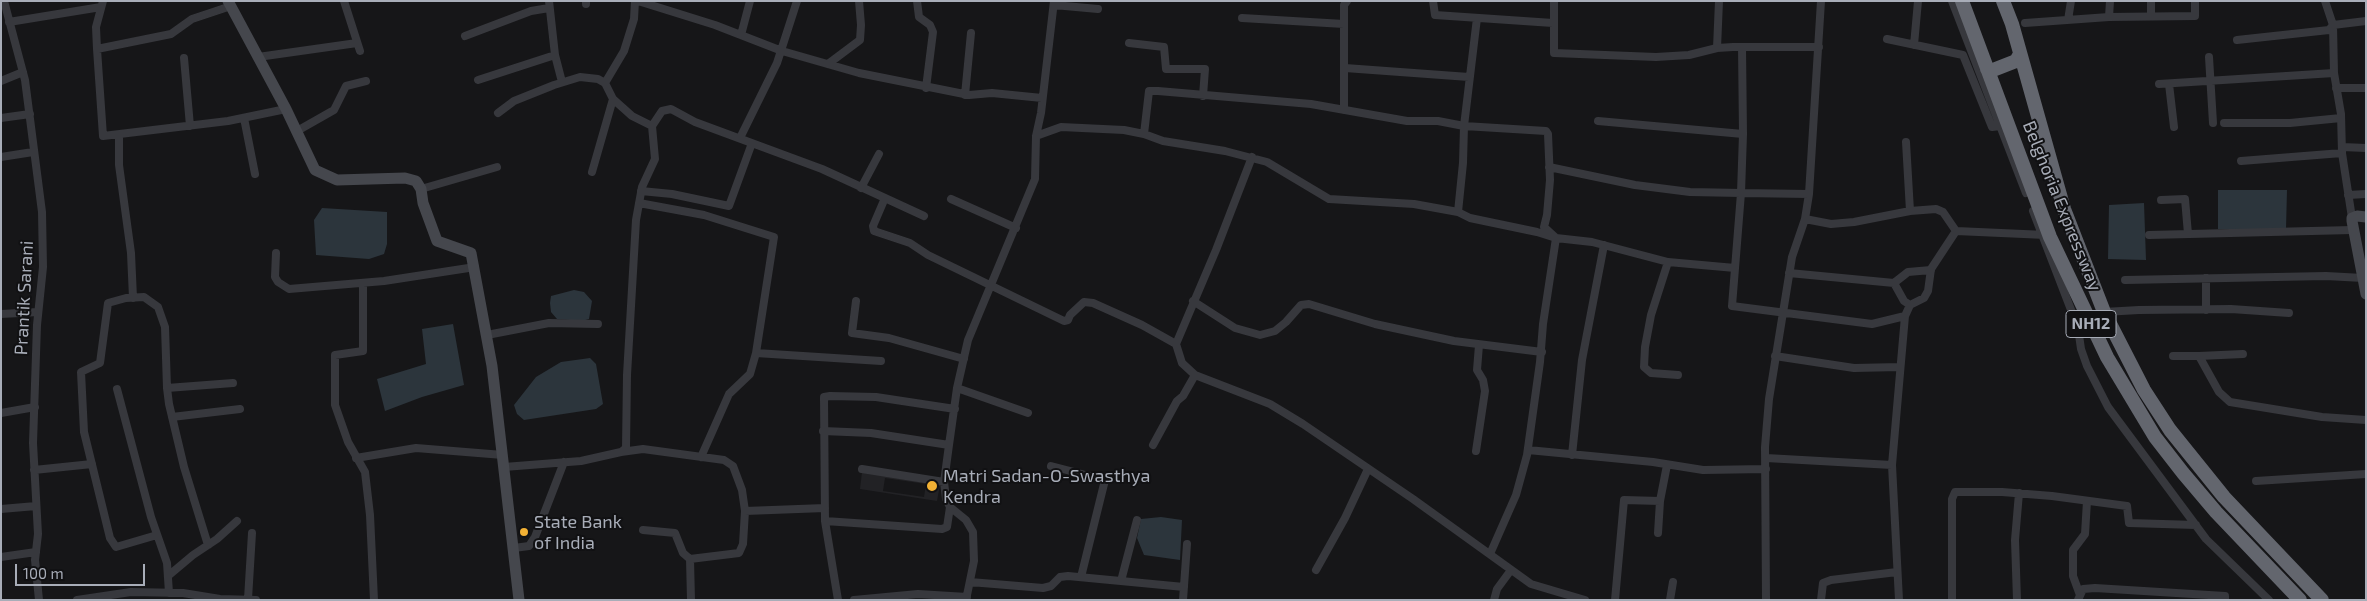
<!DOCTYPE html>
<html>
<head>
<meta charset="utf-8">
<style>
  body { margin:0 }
  #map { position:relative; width:2367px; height:601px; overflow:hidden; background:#161618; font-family:"Exo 2",sans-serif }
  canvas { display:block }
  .frame { position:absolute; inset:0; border:2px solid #a8adb8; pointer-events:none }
  .scale { position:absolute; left:15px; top:564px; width:130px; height:22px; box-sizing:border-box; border:2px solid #a8adb8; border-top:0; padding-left:6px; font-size:15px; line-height:18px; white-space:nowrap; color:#a8adb8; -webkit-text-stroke:4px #111113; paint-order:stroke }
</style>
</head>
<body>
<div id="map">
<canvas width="2367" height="601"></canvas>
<div class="frame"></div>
<div class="scale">100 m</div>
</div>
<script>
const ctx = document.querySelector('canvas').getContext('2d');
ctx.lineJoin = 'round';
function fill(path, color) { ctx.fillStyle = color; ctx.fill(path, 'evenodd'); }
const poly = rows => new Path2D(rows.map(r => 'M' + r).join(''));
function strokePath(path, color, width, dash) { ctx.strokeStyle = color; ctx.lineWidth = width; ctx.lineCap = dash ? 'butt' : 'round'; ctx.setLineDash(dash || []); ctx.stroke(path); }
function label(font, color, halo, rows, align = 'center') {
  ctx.font = font + ' "Exo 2",sans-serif'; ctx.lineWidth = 4; ctx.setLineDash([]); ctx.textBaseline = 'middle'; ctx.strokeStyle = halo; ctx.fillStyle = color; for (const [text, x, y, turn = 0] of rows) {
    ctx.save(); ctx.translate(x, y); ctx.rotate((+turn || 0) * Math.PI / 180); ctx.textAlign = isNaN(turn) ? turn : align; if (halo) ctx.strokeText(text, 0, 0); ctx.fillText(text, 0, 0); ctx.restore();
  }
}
const built = poly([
  [862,472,940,484,937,501,860,489],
  [885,478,926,484,924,497,883,491]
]);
const water = poly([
  [2218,190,2287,190,2286,229,2218,229],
  [2144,203,2146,260,2108,259,2109,205],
  [322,208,387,212,387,244,384,254,369,259,316,255,314,220],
  [574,290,584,292,592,301,589,319,582,321,557,319,551,312,550,303,551,296],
  [453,324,464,385,422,397,385,411,377,379,426,364,422,329],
  [590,358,596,364,603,404,596,409,524,420,517,414,514,405,536,377,561,362],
  [1161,517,1182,520,1180,560,1144,555,1137,538,1141,519]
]);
const street = poly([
  [4,1,25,80,42,212,43,267,37,325,33,443,38,534,35,560,39,600],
  [103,1,96,27,97,49,171,34,192,19,231,6],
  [344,1,360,51],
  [549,1,555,55,562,82],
  [586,1,586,4],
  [638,1,715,25,782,51,859,73,969,95,992,93,1042,98],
  [917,1,919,17,930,25,933,32,926,88],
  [1433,1,1435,15,1553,23],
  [1554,1,1554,53,1656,57,1689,55,1717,48,1733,47,1819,47],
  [1952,1,2026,193],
  [2325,1,2333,25,2334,73,2341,114,2342,153,2352,218],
  [1054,5,1098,9],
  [2151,16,2151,1],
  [2109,17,2110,1],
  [1242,18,1344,24],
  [2068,20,2071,1],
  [9,22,101,7],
  [2025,23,2109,17,2195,16,2195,1],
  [741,35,750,1],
  [465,36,531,11,549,8],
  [1887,39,1963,55,1992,127,2000,126],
  [2237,40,2329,30,2333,25,2366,21],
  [1129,43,1164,47,1166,69,1205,69,1203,96],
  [1914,45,1918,1],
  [1717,48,1719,1],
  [97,49,103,136,228,121,286,109],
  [258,57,357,43],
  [2209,57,2213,123],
  [184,58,190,126],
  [828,64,860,40,861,25,859,1],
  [1345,68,1469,77],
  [478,80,555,55],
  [1,81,23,72],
  [605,83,624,51,634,19,635,1],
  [2159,84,2334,73],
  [2169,84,2174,127],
  [2336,88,2366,88],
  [965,95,971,33],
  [1344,110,1344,5,1347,1],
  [498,113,514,101,554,85,580,77,598,79,605,83,613,99,632,116,652,126],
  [1,118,30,114],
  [244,118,255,174],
  [1598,121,1743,134],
  [2224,123,2290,123,2341,118],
  [297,131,334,110,346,86,366,81],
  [1144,134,1163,141,1225,151,1267,162,1329,199,1414,204,1458,212,1470,218,1537,232,1556,238,1592,242,1668,262,1735,268],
  [119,135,119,165,131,253,133,298],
  [1036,136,1061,127,1124,130,1144,134,1149,91,1158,91,1311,104,1407,121,1438,121,1464,126,1546,131,1548,134,1550,180,1547,215,1544,227,1556,238,1543,324,1540,362,1527,455,1516,495,1490,554],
  [740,138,777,63,797,1],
  [1906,142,1910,211],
  [2342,147,2366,148],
  [1,157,33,152],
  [2241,161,2342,153],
  [1549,167,1635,185,1690,192,1741,193,1743,134,1742,47],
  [592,172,613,99],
  [861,188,879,154],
  [421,189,497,167],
  [641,191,672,194,729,206,752,143],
  [1809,194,1741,193,1732,306,1872,324,1905,316],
  [2348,195,2366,194],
  [885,198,873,226,874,231,910,243,928,255,1064,321,1068,320,1070,315,1084,302,1093,303,1142,325,1176,344,1182,363,1195,375,1270,404,1303,424,1413,499,1531,584,1585,600],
  [951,199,1016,228],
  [2161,200,2185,199,2188,234],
  [639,203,704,215,774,237,756,353,750,374,729,394,701,457],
  [2033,211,2078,328,2081,349,2087,366,2108,407,2206,539,2269,600],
  [1458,212,1463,163,1464,126,1477,18],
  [1805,219,1831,224,1854,222,1910,211,1936,209,1943,212,1956,231,2046,235],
  [2149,235,2352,230],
  [276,253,275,277,278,282,289,289,384,281,475,267],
  [1668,262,1651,315,1645,347,1644,367,1651,373,1678,375],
  [1789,273,1894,283,1904,301,1910,305],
  [2206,278,2206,310],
  [2125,280,2326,276,2363,278],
  [363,283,363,351,335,355,335,405,348,442,365,472,370,515,374,600],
  [1894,283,1908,272,1931,270],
  [856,301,852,333,889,338,964,359],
  [1193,301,1235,328,1260,335,1275,331,1286,322,1301,305,1309,304,1375,324,1454,341,1542,352],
  [2104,312,2139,310,2231,309,2289,313],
  [1,314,38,312],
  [487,335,549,323,598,324],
  [1176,344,1216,250,1252,157],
  [756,353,881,361],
  [1775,356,1854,368,1900,367],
  [2173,356,2199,356,2219,392,2230,402,2322,417,2366,420],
  [2199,356,2243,354],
  [957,388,1028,413],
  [117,389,151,517,167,563,169,593],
  [1,413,35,407],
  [172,417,240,409],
  [823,431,871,433,949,445],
  [1153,445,1177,401,1183,396,1195,375],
  [1528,450,1653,462,1703,470,1766,469],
  [1476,451,1485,391,1483,380,1477,370,1479,345],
  [621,452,643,449,724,460,733,466,742,490,745,511,743,544,739,553,690,559,683,553,675,533,643,530],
  [1572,455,1582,360,1604,245],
  [356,458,416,448,503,455],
  [1766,458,1892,465],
  [1051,466,1105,480,1081,577],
  [504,467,581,461,621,452,626,448,627,375,636,220,642,187,655,159,652,126,662,111,671,109,695,122,822,169,924,216],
  [862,469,944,482],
  [34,470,92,464],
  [2256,481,2366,474],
  [1,509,36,506],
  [745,511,825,508],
  [825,521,942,529,947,527,950,507],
  [1658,533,1660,501],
  [157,535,116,547,110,538,84,432,81,372,100,363,108,303,126,298,144,297,158,307,165,327,167,388],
  [208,545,184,467,169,404,167,388,233,383],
  [514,548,529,546,535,537,564,462],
  [1,557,36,552],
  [690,559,691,600],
  [1316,570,1345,518,1368,469],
  [168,576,193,555,217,539,237,521],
  [1121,581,1137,520],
  [970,582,1043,588,1051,586,1060,577,1068,576,1184,587],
  [2080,595,2073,576,2073,550,2085,534,2087,501],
  [248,599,252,533],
  [77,600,131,592,183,593,220,599,256,600],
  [838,600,825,521,824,397,830,396,876,397,955,409],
  [854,600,918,594,967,597],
  [966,600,974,561,973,532,966,520,950,507,946,499,944,482,949,445,957,388,968,340,1035,179,1036,136,1041,113,1054,1],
  [1183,600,1187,544],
  [1494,600,1497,589,1511,570],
  [1615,600,1624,500,1660,501,1667,465],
  [1670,600,1673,582],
  [1766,600,1765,447,1769,399,1792,257,1805,219,1809,194,1821,1],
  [1821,600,1823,583,1831,580,1897,572],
  [1899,600,1892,465,1905,316,1910,305,1924,298,1928,291,1931,269,1956,231],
  [1952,600,1952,499,1955,492,2002,492,2052,496,2127,506,2129,523,2196,525],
  [2017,600,2015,540,2019,493],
  [2078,600,2083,589,2095,588,2225,596,2225,600]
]);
const secondary = poly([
  [228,1,286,109,315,170,337,180,405,178,416,181,421,189,423,203,437,241,471,253,492,366,519,600],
  [2366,217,2357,216,2352,218,2352,221,2366,294]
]);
const highway = poly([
  [1962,1,2050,237,2107,357,2155,437,2183,473,2216,512,2300,600],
  [2003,1,2012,24,2064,209,2104,312,2144,390,2170,430,2224,497,2322,600],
  [1987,69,1993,70,2016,61,2020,54]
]);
const markers = [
  [932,486,6,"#f2b134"],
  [524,532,5,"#f2b134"]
];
const shields = [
  [2091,324,50]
];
const shieldNames = [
  ["NH12",2091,324]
];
const streetNames = [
  ["Belghoria Expressway",2062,206,68],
  ["Prantik Sarani",24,298,-87]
];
const poiNames = [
  ["Matri Sadan-O-Swasthya",943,476],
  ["Kendra",943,497],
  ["State Bank",534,522],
  ["of India",534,543]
];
fill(built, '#222225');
fill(water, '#2c353c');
strokePath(street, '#37383d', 8);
strokePath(secondary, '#45474d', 11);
strokePath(highway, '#63666e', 14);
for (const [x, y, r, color] of markers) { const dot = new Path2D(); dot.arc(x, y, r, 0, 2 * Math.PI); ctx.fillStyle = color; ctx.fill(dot); strokePath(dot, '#111113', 2); }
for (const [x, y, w] of shields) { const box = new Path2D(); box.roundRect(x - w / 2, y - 13.5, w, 27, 4); ctx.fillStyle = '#111113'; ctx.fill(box); strokePath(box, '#a8adb8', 1); }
label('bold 16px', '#a8adb8', null, shieldNames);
label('18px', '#a8adb8', '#111113', streetNames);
label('18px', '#a8adb8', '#111113', poiNames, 'left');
</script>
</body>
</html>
